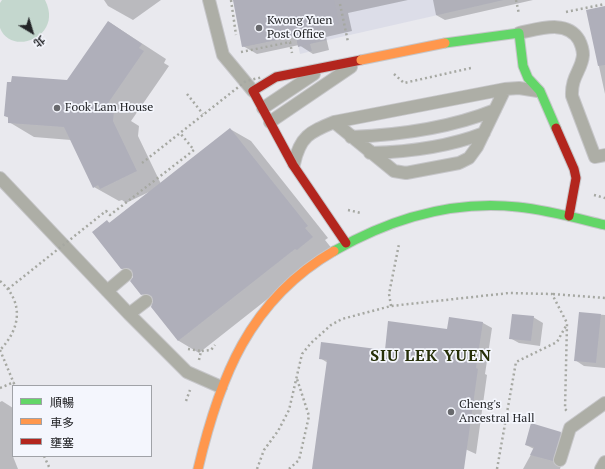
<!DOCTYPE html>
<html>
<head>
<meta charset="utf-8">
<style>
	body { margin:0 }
	#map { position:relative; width:605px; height:469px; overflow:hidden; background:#e9e9ee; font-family:"PT Serif","Noto Sans TC",serif }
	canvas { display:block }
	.legend { position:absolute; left:12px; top:385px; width:140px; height:72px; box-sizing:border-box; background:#f4f6fd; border:1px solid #a0a2a7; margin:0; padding:5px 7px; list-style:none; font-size:12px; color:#232427 }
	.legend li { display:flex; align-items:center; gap:8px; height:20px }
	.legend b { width:20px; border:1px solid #a0a2a7 }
	.north { position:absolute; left:12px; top:12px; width:40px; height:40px; -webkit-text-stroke:3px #f4f6fd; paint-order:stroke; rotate:142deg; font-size:11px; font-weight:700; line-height:16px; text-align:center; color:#232427 }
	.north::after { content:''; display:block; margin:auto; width:14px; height:18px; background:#232427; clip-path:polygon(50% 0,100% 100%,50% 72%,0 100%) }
</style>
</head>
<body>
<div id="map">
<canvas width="605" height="469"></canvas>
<ul class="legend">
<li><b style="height:5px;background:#63d668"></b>順暢</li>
<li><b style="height:5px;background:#ff974d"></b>車多</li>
<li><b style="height:5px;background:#b3261e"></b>壅塞</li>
</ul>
<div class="north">北</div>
</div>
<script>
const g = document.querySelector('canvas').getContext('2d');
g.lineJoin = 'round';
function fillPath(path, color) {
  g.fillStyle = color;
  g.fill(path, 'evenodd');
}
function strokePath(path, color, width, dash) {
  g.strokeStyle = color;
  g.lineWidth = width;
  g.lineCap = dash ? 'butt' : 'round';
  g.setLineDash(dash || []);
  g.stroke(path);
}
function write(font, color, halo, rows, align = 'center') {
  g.font = font + ' "PT Serif",serif';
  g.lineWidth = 3.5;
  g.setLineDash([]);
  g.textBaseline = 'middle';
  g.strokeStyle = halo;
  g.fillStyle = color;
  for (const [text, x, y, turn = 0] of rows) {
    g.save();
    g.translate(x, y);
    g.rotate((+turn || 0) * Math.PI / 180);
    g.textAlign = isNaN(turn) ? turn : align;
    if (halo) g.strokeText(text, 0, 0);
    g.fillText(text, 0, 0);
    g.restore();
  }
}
fillPath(new Path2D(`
	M233 0H504L310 44 312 51 300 54 296 36 242 47Z`), '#dcdde8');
fillPath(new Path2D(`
	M2 0H45C64 37 11 57 0 28 0 22 0 10 0 3Z`), '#c4d7ce');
fillPath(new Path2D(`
	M104 0H161L133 20 108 6Z
	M234 0H408L348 13 352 31 326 37 329 50 313 54 299 45 257 54 243 46Z
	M433 0H533L445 20 436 15Z
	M605 7V94L587 11Z
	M109 22 166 59 164 63 169 66 131 121 139 126 138 136 161 184 230 129 251 141 328 238 325 240 333 250 317 260 199 353 179 341 152 307 154 301 142 294 134 276 122 269 107 221 110 223 149 192 126 203 122 200 119 201 94 187 71 140 34 137 9 122V118L5 116 68 81Z
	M580 313 605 315V368L584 366 575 360Z
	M533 317 543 323 540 346 519 343 510 338Z
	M450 318 483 323 492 328 485 374 487 375 476 454 465 449 460 469H313L328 363 320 358 386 351 448 330Z
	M2 401 13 408 12 454 18 469H0V402Z
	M561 433 569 438 560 469H523L534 449 526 445Z`), '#0003');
fillPath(new Path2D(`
	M233 0H334L339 24 313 29 316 42 298 47 296 36 242 47Z
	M605 6V65L598 66 586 10Z
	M108 21 142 44 139 48 144 51 104 109 114 111 113 121 137 171 100 189 98 185 93 188 64 127 8 123V117L4 116 7 82H11L12 76 67 80Z
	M230 128 308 226 305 228 313 237 297 250 295 249 178 341 151 307 153 300 152 296 145 294 141 295 130 281 133 277 132 270 128 268 121 269 92 232 107 220 109 223Z
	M579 312 601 314 596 363 574 361Z
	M512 314 534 316 531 341 509 339Z
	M449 317 483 322 476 368 478 369 464 469H312L327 360 319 359 321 342 385 350 388 321 447 329Z
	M531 423 561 432 553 461 530 455 534 447 525 445Z`), '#afafba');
const lane = new Path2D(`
	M209 0 223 55 253 91
	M519 33C539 29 567 19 579 40 581 44 583 50 583 55 582 70 571 76 572 96L595 157 605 155
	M263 108 314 74
	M270 122 351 67
	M334 122 394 171 406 173 459 163 469 158 477 147 505 89
	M351 137C399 135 450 128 495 110
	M370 153C409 152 448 147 484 133
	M294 164C300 136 310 132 334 122L505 89 519 88 538 91
	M0 178 129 314 187 372 221 387
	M107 291 126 275
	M129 314 146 301
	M560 460 570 428 605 403
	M601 469 605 462`);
const fast = new Path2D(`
	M445 43 519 33 523 66 528 78 540 91 556 128
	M334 251C390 219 453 200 518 207 548 210 576 218 605 225`);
const slow = new Path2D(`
	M198 469C219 379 249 300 334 251`);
const jam = new Path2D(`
	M556 128 574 169 576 178 569 216
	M346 243 293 165 253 91 276 77 361 60`);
strokePath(lane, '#c6c6c9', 14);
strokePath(fast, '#c6c6c9', 11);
strokePath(slow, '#c6c6c9', 11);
strokePath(jam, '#c6c6c9', 11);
strokePath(new Path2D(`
	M231 0 236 35
	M516 0 519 14
	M340 4 348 42
	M566 12 605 4
	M241 52 290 42 292 53
	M394 74 404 83 471 68
	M187 94 203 114
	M594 195 605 198
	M348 210 361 213
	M0 281C24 302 21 328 0 350
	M553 294 605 298
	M391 306 389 294 399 244
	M188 349 201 351
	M0 350 15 386
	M199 360 201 351 211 350 215 345
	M0 388 14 382
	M186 401 190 390
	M44 456 50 469
	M257 469 264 450 278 431 289 410 302 354 311 343 331 325 342 319 391 306 509 293 552 294 567 323 565 409 567 411
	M289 469 299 460 309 416 297 379
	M497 469 516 362 557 342 567 324`), '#a6a8a2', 2.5, [2, 3]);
strokePath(lane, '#adaea6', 12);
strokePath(fast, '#63d668', 9);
strokePath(slow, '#ff974d', 9);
strokePath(jam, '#b3261e', 9);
const slowBridge = new Path2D(`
	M361 60 445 43`);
strokePath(slowBridge, '#c6c6c9', 11, []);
strokePath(new Path2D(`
	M142 163 246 81 263 77
	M8 289 106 211 110 215 194 150 180 133`), '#a6a8a2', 2.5, [2, 3]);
strokePath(slowBridge, '#ff974d', 9);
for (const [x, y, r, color] of [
	[259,28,4,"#68696d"],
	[57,108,4,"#68696d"],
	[451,412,4,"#68696d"]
]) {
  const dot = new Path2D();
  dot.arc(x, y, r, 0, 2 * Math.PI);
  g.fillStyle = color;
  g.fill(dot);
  strokePath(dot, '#f4f6fd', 1.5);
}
write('12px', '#232427', '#f4f6fd', [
	["Kwong Yuen",267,21],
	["Post Office",267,35],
	["Fook Lam House",65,108],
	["Cheng's",459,405],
	["Ancestral Hall",459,419]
], 'left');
g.letterSpacing = '1px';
write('bold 16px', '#262f08', '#f4f6fd', [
	["SIU LEK YUEN",431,356]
]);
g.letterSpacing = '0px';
</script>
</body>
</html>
